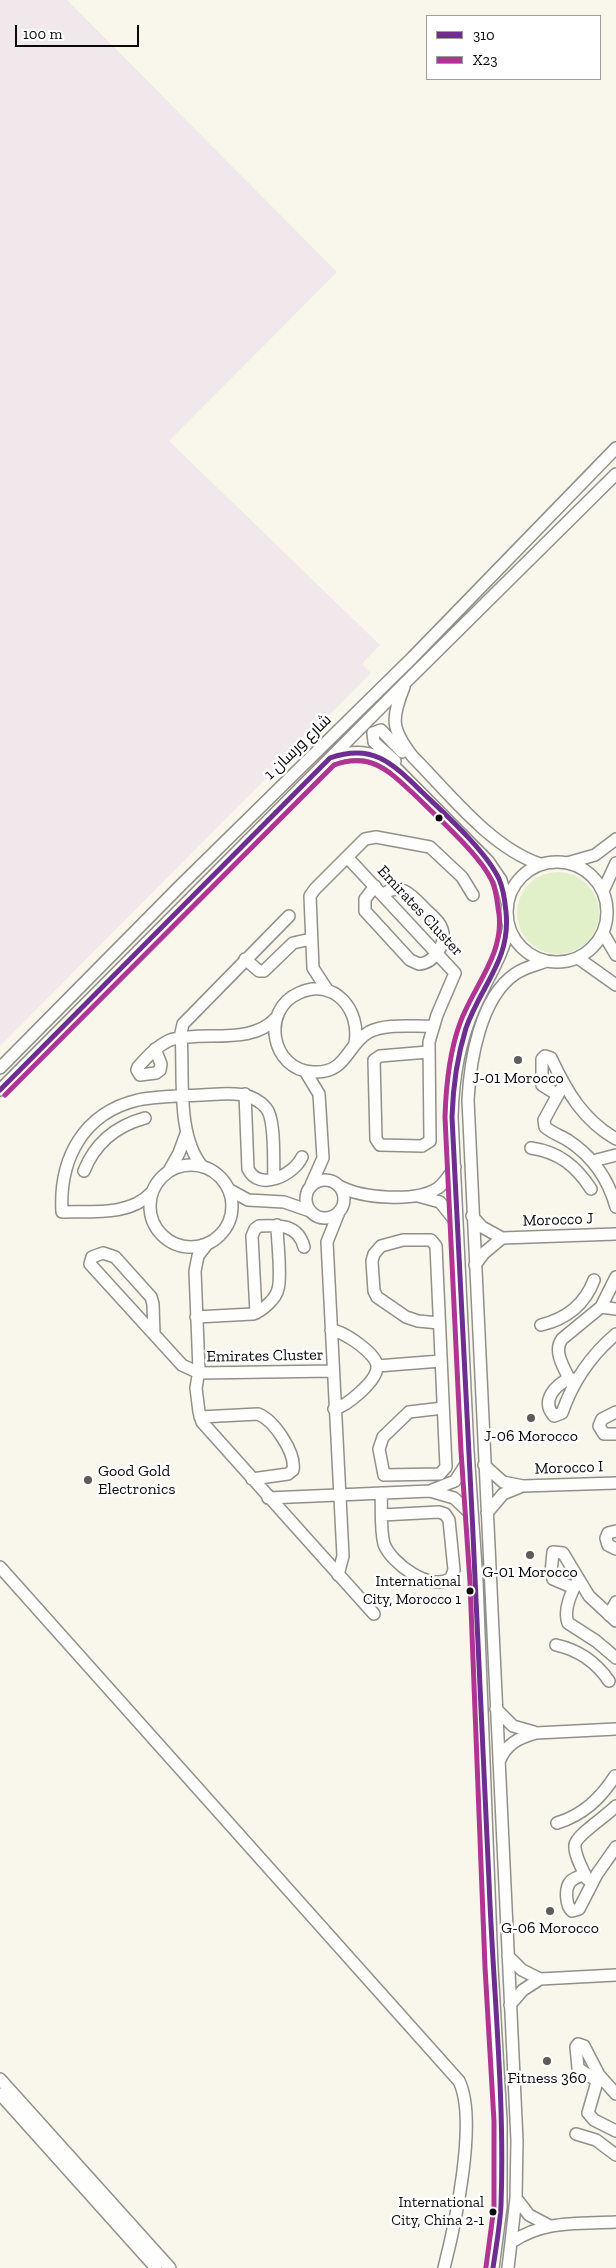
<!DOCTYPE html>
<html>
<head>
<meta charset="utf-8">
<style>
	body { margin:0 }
	#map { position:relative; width:616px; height:2268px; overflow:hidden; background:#f9f6ec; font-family:"Zilla Slab",serif }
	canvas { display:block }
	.legend { position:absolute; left:426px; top:15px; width:175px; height:65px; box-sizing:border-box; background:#fff; border:1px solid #9d9d9d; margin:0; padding:6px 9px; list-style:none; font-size:15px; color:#090909 }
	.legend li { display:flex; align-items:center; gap:10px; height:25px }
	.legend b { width:25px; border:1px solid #9d9d9d }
	.scale { position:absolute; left:15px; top:25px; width:124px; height:22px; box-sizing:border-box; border:2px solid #090909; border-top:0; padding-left:6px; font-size:15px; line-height:18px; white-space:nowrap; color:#090909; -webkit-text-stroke:4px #fff; paint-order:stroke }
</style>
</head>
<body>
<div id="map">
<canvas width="616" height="2268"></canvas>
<ul class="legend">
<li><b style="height:6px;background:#6e2e90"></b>310</li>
<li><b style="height:6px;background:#b03593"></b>X23</li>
</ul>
<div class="scale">100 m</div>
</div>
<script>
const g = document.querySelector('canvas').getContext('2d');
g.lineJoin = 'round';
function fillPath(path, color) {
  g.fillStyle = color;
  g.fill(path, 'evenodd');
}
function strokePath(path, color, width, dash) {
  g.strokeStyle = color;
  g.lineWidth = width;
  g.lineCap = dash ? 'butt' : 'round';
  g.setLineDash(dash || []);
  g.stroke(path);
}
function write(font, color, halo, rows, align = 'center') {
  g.font = font + ' "Zilla Slab",Cairo,serif';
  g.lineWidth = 5;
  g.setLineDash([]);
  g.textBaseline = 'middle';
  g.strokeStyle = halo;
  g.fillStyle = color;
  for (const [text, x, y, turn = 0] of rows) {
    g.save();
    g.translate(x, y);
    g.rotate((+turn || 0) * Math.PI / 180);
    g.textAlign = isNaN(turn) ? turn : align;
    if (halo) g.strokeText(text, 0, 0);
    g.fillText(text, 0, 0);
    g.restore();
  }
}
fillPath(new Path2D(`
	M0 0H67L337 272 169 441 380 645 362 664 371 673 0 1046Z`), '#f0e8eb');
fillPath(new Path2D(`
	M517 913a41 41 0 1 1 82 0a41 41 0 1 1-82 0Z`), '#e1f0c9');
const minor = new Path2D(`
	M404 687C391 719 391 729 413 757 449 793 491 848 540 864
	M333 757C356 749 374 751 394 766L488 861 501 880 507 902
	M395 761 374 742 373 733 381 730 402 752
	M347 857 455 973 437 1015 429 1042 430 1141 422 1146 380 1145 376 1139 374 1060 380 1056 428 1052
	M507 912a50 50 0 1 1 100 0a50 50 0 1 1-100 0Z
	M567 863 595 855 616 839
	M375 886 365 899V911L410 960 419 964C434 963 447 944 442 929 440 922 433 916 427 911 415 899 401 879 383 895
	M603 891 616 863
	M603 933 616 955
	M578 958 616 985
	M245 959 259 971H264L293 943 311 939
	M328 991 313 968 310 896 315 889 365 839 376 837 430 847 462 877 473 895
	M355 1043C361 1010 334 977 299 993 260 1010 271 1070 313 1072 347 1074 346 1045 369 1032 386 1023 414 1027 433 1026
	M155 1049 161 1064 160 1070 156 1073 140 1075 137 1070 138 1067C148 1056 157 1046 170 1040 203 1030 251 1046 276 1018
	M0 1068 181 885 412 658 616 448
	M305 1071 319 1094 323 1158 311 1185
	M561 1089 544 1120 545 1127C552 1133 561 1136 569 1141 593 1157 608 1178 616 1207
	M0 1090 407 681 616 474
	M245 1094 248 1169C259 1192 294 1175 302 1157
	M558 1095 542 1085V1059L545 1056 551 1058C567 1092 583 1120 616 1139
	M531 1148C559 1152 576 1166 591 1189
	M593 1161 616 1155
	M150 1206a41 41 0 1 1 82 0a41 41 0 1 1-82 0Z
	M202 1166C176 1135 184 1073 181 1033L183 1024 289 916
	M84 1171C95 1143 116 1126 145 1118
	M169 1171 179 1153 186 1134
	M306 1199a19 19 0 1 1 38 0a19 19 0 1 1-38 0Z
	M339 1186C361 1198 415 1203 438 1188 445 1183 450 1174 455 1167
	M228 1189 248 1200 284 1202 310 1211
	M151 1193C130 1216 91 1211 62 1212 59 1159 83 1113 138 1100 158 1096 181 1096 202 1095 223 1094 250 1089 266 1108 276 1119 273 1163 274 1178
	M418 1196 440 1202 456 1222
	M472 1216 482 1227 502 1238 616 1234
	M208 1243 198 1256 195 1271 199 1370 196 1388 199 1412 202 1422 374 1614
	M475 1265 484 1253 502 1238
	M601 1307 616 1309
	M256 1313 252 1236 255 1229 259 1226C279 1225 298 1224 304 1247
	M196 1317 253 1314C262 1311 276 1299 278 1289 282 1276 277 1241 277 1225
	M439 1323 418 1321 406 1317 377 1297 374 1291 372 1261 374 1254 381 1246 403 1240H431L436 1246 446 1467 440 1474 384 1475 379 1449 383 1437 409 1412 443 1408
	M541 1325C566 1319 585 1304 594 1280
	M331 1330C343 1331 378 1354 377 1367 377 1381 347 1406 334 1409
	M154 1334 153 1304 151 1297 115 1257 103 1253 92 1257 90 1264 182 1365 199 1373 333 1371
	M377 1366 441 1361
	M570 1378C556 1385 540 1400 554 1416L562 1413C573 1381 590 1356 616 1334
	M572 1384C566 1371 552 1352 562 1339L601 1307 616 1277
	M616 1412 602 1419 599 1426 604 1434H616
	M200 1417 258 1414C274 1420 296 1453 293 1470L288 1474 252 1479
	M484 1465 503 1482 523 1486 616 1483
	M432 1490 455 1481 468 1461
	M381 1493C382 1509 380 1529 384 1544 391 1563 431 1593 451 1578L454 1570 449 1520 445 1514 439 1512 382 1515
	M268 1498 430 1491 454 1498 472 1515
	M487 1513 503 1494 520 1487
	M616 1531 608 1533 606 1538 608 1545 616 1549
	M0 1567 459 2081C478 2120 455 2225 444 2268
	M338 1575 343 1556 327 1242 339 1212
	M577 1582C571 1593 563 1610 568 1623L596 1641 616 1658
	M574 1588 553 1579 551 1573 553 1552 563 1553 589 1596 616 1621
	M609 1615 616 1602
	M556 1645C579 1650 596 1662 609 1681
	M496 1709 513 1726 534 1732
	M499 1762C506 1744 518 1738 536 1733L616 1729
	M557 1823C583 1815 600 1799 615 1776
	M585 1874C580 1876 574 1878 571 1881 564 1888 566 1906 572 1911L579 1909 597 1874 616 1847
	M587 1879C583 1870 574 1855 575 1845 576 1835 608 1815 616 1806
	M508 1956 522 1970 540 1979 616 1975
	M510 2005 523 1990 540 1979
	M599 2075 588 2113 594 2120 616 2131
	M0 2079 170 2268
	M597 2081 578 2068 576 2047 578 2044 584 2046 599 2075 616 2094
	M0 2094 156 2268
	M576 2134 596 2140 616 2155
	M516 2198 529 2215 548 2225
	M512 2242C544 2220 578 2224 616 2222
	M493 2268 501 2207V2121L492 1967 477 1582 468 1451 452 1117C453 1079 459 1042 474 1008 486 980 503 957 509 926
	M508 2268 516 2198 517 2140 468 1100C470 1061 480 998 515 974 525 967 536 965 547 961`);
strokePath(minor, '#91908b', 14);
strokePath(minor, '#fefefc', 11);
strokePath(new Path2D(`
	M0 1090 330 758C373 743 392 763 422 792 445 814 486 851 499 879 504 890 505 901 506 912 511 960 481 985 466 1028 457 1057 453 1087 452 1117 464 1372 479 1626 489 1881 493 1988 505 2097 501 2205 500 2226 496 2247 493 2268`), '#6e2e90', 5);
strokePath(new Path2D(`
	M5 1095 334 765C373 751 392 774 419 799 440 820 480 855 492 881 497 892 497 903 499 914 504 955 473 987 460 1023 449 1053 446 1085 445 1117L461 1451 470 1582 485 1967 494 2121V2207L486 2267`), '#b03593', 5);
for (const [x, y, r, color] of [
	[439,818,4.5,"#090909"],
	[518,1060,5,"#5d5c58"],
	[531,1418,5,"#5d5c58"],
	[88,1480,5,"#5d5c58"],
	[530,1555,5,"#5d5c58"],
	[470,1591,4.5,"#090909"],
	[550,1911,5,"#5d5c58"],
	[547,2061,5,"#5d5c58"],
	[493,2212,4.5,"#090909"]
]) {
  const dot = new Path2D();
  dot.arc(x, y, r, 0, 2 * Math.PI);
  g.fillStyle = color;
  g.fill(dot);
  strokePath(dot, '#fff', 2);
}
write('15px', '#090909', '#fff', [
	["International",461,1582],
	["City, Morocco 1",461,1600],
	["International",484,2203],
	["City, China 2-1",484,2221]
], 'right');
write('16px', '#090909', '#fff', [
	["شارع ورسان 1",298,747,-44],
	["Emirates Cluster",420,911,47],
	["Morocco J",558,1220,-2],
	["Emirates Cluster",265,1356,-1],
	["Morocco I",569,1468,-2]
]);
write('16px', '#090909', '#fff', [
	["J-01 Morocco",518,1078],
	["J-06 Morocco",531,1436],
	["Good Gold",98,1471,"left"],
	["Electronics",98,1489,"left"],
	["G-01 Morocco",530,1572],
	["G-06 Morocco",550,1928],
	["Fitness 360",547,2078]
]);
</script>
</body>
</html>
